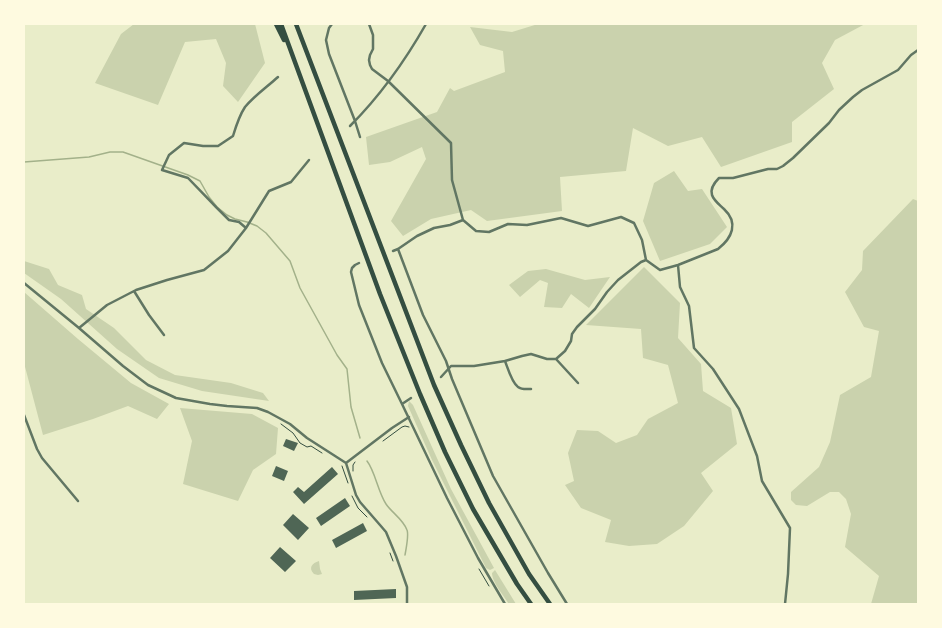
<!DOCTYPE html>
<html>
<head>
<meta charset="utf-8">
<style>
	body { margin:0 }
	#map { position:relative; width:942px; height:628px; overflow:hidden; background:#e9edc9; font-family:"Titillium Web",sans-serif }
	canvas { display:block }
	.frame { position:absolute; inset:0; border:25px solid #fefae0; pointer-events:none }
</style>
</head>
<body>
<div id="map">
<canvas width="942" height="628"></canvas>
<div class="frame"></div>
</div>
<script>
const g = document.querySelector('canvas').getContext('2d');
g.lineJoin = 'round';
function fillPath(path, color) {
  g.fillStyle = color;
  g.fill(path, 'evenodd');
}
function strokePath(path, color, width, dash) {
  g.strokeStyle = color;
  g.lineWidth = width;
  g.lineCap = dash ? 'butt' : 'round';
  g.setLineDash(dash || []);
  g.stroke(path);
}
fillPath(new Path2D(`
	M134 24H255L265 63 238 102 223 86 226 63 216 39 185 42 158 105 95 83 121 34Z
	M538 24H865L835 40 822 63 834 89 792 122V142L721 167 702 137 668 146 633 128 626 171 560 177 562 211 487 221 471 210 431 219 403 236 391 221 426 159 422 147 390 162 369 165 366 137 437 112 450 88 454 91 505 72 503 51 480 45 470 27 512 32Z
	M674 171 688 191 702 189 727 227 710 244 660 261 643 221 654 183Z
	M913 199 918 201V604H871L879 576 845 547 851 514 846 499 839 492H830L807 506 796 505 791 500V492L819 467 830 442 840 395 871 377 879 331 864 327 845 292 862 270 863 251Z
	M24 261 49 269 58 285 82 295 86 309 114 328 146 360 175 375 231 383 263 393 269 401 202 391 159 378 117 349 61 299 24 273Z
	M644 267 680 303 678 338 701 364 703 391 731 408 737 444 701 473 713 491 684 526 657 544 629 546 605 542 611 520 581 508 565 485 574 481 568 453 577 430 598 431 616 443 637 435 648 419 678 403 668 365 643 358 641 329 586 325Z
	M546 269 585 280 610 277 589 308 571 294 562 308 544 307 548 283 540 280 520 297 509 285 528 271Z
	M24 292 78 339 131 383 169 404 157 419 128 406 93 419 43 435 24 363Z
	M409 401 413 405 451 489 494 568 490 570 486 568 432 460 408 406Z
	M180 408 252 414 278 428 276 454 253 470 238 501 183 484 192 441Z
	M319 561 320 569 322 574 318 575 314 574C308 568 312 563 319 561Z
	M495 570 516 604H509C504 596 492 582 492 573Z`), '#cad2ad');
strokePath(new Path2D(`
	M24 162 89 157 110 152H123L188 175 200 181 209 197 217 207 227 215 235 219 247 222 257 226 266 233 290 261 300 288 337 355 347 369 351 407 360 438
	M367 461C375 471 378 492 386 504 392 513 403 519 407 530 409 535 406 549 405 555`), '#a3b18a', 1.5);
fillPath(new Path2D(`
	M286 439 298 443 294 451 283 446Z
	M276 466 288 471 284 481 272 476Z
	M332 467 338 474 304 504 293 492 298 487 304 492Z
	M345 498 350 506 321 526 316 518Z
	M293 514 309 528 298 540 283 525Z
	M363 523 367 531 336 548 332 540Z
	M280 547 296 561 285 572 270 558Z
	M396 589V598L354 600V591Z`), '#4f6655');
strokePath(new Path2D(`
	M281 424 293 433 300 443 307 447 311 446 322 453
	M383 441 402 427 405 426 409 427
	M342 466 348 483
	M353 471V465L355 462
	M352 496 358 508 367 517
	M390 553 393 561
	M479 569 489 586`), '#344e41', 1);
strokePath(new Path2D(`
	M332 24 329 28 326 40 329 54 355 121 360 137
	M369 24 373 35V49L370 55 369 60 370 65 372 69 388 81 451 143 452 180 463 220 476 231 489 232 508 224 527 225 561 218 588 226 621 217 634 223 642 240 646 260
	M350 126C380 96 405 61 426 24
	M246 228 239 222 229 220 216 207 188 178 162 170 169 155 184 143 203 146H218L233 136C236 126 239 116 245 107 254 96 267 87 278 77
	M398 249 423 315 446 361 452 379 493 476 548 573 567 604
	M393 251 398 249 417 236 434 228 450 225 463 220
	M359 263 355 265 352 268 351 272 359 305 382 363 402 404 447 498 478 558 505 604
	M678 265 680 287 689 306 694 348 713 369 739 409 757 456 762 481 790 528 788 574 785 604
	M24 283 79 328 123 366 148 385 176 398 210 404 227 406 257 408 268 412 290 424 307 438 346 463 356 495 360 502 380 525 386 532 396 556 407 587V604
	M134 291 149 315 164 335
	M79 328 107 305 136 290 167 280 204 270 228 251 246 228 269 191 291 182 309 160
	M556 359 578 383
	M505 361C508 369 512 383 518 387 522 390 527 389 531 389
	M441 377 451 366H474L505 361 522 356 531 354 547 359H556L565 351 571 341 572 334 577 327 595 309 607 292 618 280 641 262 646 260 660 270 678 265 718 249C732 238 739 223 724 209 720 205 714 201 712 195 710 189 715 182 719 178H733L768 169H777L783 166 793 158 829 123 839 110 853 97 862 90 898 70 911 55 918 50
	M402 404 411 398
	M24 415 37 449 42 458 78 501
	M346 463 392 428 409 417`), '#617663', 2.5);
strokePath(new Path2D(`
	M276 24 284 40
	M281 24 380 294 420 394 445 452 473 509 517 584 531 604
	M296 24 434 385 461 445 489 503 529 574 550 604`), '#344e41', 4.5);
</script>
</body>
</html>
